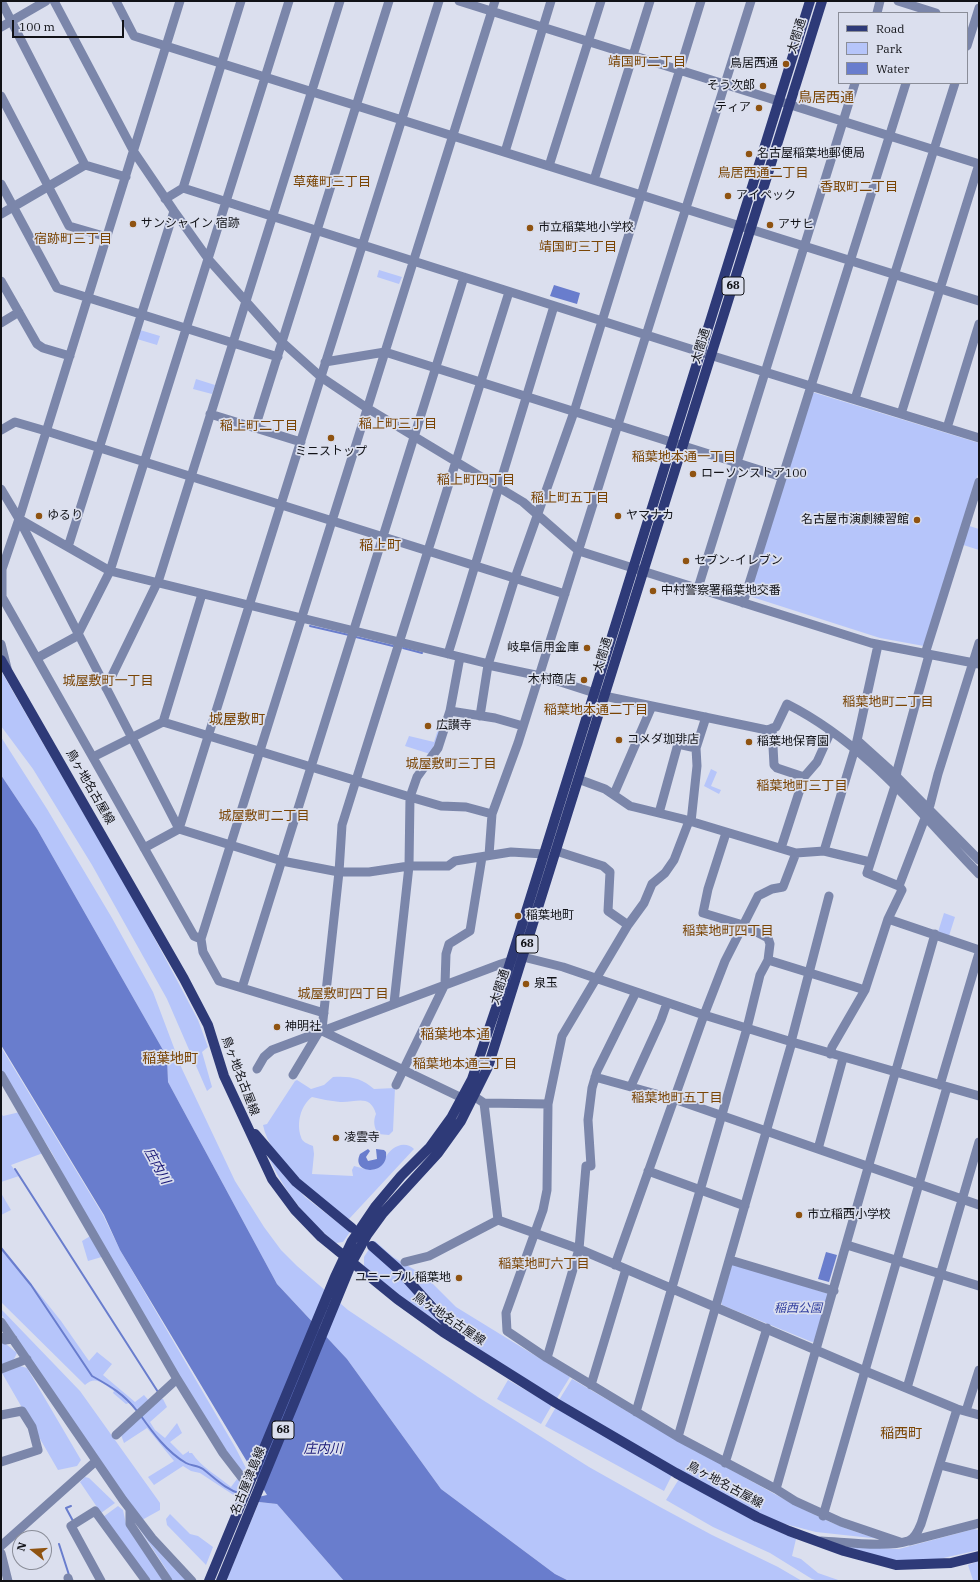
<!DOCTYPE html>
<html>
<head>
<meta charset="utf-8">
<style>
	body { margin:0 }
	#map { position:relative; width:980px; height:1582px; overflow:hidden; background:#dbdfee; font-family:"IBM Plex Serif",serif }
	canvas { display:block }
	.frame { position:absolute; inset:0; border:2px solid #111217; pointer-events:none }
	.legend { position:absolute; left:838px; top:12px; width:130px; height:72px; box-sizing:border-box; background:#dbdfee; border:1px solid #8a8d98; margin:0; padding:5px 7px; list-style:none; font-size:12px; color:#111217 }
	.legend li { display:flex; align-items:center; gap:8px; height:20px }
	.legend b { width:20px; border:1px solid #8a8d98 }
	.north { position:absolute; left:12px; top:1530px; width:40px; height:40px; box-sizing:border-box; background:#dbdfee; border:1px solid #8a8d98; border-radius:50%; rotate:287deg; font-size:11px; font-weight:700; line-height:16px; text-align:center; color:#111217 }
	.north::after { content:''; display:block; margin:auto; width:14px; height:18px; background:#8f5311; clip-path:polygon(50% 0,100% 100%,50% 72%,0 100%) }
	.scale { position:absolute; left:12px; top:20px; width:112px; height:18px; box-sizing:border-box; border:2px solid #111217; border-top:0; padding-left:5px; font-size:12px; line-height:14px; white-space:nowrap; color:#111217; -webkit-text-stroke:3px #dbdfee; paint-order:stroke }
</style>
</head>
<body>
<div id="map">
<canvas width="980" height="1582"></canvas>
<div class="frame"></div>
<ul class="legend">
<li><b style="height:5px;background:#2e3a78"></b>Road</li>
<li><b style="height:11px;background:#b6c5fa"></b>Park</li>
<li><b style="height:11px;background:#697dcd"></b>Water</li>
</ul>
<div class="north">N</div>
<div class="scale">100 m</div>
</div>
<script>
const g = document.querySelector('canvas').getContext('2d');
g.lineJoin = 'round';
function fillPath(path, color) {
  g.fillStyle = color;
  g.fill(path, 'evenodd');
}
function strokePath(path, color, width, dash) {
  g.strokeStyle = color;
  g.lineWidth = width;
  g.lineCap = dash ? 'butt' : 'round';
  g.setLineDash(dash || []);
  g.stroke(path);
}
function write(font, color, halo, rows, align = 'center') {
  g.font = font + ' "IBM Plex Serif","Noto Sans JP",serif';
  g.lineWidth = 3.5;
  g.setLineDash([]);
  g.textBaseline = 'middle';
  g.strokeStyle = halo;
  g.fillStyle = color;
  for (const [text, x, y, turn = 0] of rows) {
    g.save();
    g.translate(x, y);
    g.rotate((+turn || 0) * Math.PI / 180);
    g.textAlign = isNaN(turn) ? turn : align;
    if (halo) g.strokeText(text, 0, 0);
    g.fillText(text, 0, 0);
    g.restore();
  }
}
fillPath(new Path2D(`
	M379 270 402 277 399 284 377 277Z
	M140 330 160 336 157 345 137 339Z
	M196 379 215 385 212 394 193 389Z
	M812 392 979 443V471L963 524 979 529V550L957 543 924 646 880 638 749 596Z
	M1 671 136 904 179 984 198 1020 208 1047 202 1052 212 1087 207 1091 167 999 92 865 33 769 1 726Z
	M440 723 444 724 430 754 405 746 409 736 434 742Z
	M1 737 47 809 112 918 153 992 182 1069 235 1181 264 1227 281 1250 297 1266 348 1310 478 1397 589 1467 660 1507 712 1535 778 1567 802 1581H569L555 1574 441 1489 347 1359 277 1284 168 1082 167 1057 37 829 1 775Z
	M711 769 717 772 711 786 721 790 719 794 704 786Z
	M944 913 955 917 949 936 938 932Z
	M1 1047 103 1215 120 1250 235 1447 247 1470 244 1477 209 1428 75 1197 52 1153 1 1073Z
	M333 1077C351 1076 361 1078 374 1089L395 1088 393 1131 389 1135 378 1134C374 1127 373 1121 376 1114 370 1093 355 1103 340 1102 330 1101 321 1099 312 1097 301 1105 296 1123 301 1137 302 1142 308 1144 313 1146L314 1154 312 1174 353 1176 352 1170 354 1166 365 1169 385 1159C389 1148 404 1139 414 1149L349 1219 342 1215C316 1192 270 1161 263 1125L267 1124 295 1081 297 1080 311 1089 324 1085Z
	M20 1112 43 1153 11 1165 19 1176 1 1182V1113L3 1116Z
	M269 1158 305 1197 350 1232 343 1242 336 1243C306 1219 285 1192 269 1158Z
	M1 1193 11 1210 1 1215Z
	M92 1235 105 1256 88 1261 82 1241Z
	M375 1241 393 1257 425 1276 456 1307 570 1377 557 1398 484 1354 468 1339V1331L446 1314 410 1275 374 1242Z
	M1 1246 61 1321 89 1361 97 1352 112 1364 103 1375 135 1402 144 1395 150 1402 137 1412 129 1403 126 1404 113 1393 114 1391C103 1384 96 1375 85 1385L1 1302Z
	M369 1249 396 1271 442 1325 400 1296 364 1266V1257Z
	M734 1264 829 1294 816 1341 812 1342 722 1305 721 1301 731 1266Z
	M1 1309 80 1391 160 1503V1510L142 1520 94 1454 1 1314Z
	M1 1340 17 1353 13 1361 1 1366Z
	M20 1366 27 1368 81 1460 77 1466 58 1470 2 1373Z
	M572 1379C631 1414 691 1448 751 1481 793 1504 834 1528 881 1539L816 1532 785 1524 761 1515 689 1476 559 1400Z
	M508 1380 552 1405 541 1424 497 1399Z
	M160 1399H163L167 1407 150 1422 155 1430 165 1438 177 1423 182 1433 170 1442 183 1455 189 1451V1453H192C201 1467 218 1476 231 1487L237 1479 241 1483 235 1496 200 1473 191 1471 183 1466 154 1485 148 1477 174 1461 147 1428 124 1443 121 1435Z
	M556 1407 672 1475 664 1491 545 1426Z
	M85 1477 89 1478 115 1503 101 1513 80 1482Z
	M679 1479 756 1522 796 1539 792 1556 801 1559 818 1573 841 1581H818L812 1579 770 1553 713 1527 666 1500Z
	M259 1502 277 1504 344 1581H229L227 1579Z
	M118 1506 123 1510 126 1524 164 1581H151L103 1517Z
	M170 1514 190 1534 198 1536 213 1547 206 1565 167 1525 166 1519Z
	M137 1525 187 1581H171L166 1569Z
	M974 1529 979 1530V1550L925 1562 893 1560 838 1546 899 1549Z
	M979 1561V1581H970L973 1580 968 1565Z`), '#b6c5fa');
fillPath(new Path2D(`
	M554 285 580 293 577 304 550 296Z
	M1 775 37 829 167 1057 168 1082 277 1284 347 1359 441 1489 555 1574 569 1581H344L277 1504 259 1502 258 1497 267 1495 120 1250 104 1215 1 1045Z
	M368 1149 370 1151 366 1157 368 1161 377 1159 376 1149 384 1150 386 1152C389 1176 350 1175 360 1154Z
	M826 1252 837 1255 829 1282 818 1279Z`), '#697dcd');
strokePath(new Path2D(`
	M310 626 349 635
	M356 637 393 646
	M403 648 422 653
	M15 1169 158 1392
	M1 1248 31 1285 92 1376C110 1386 124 1394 137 1411
	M141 1416C153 1433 167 1452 186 1463 191 1466 198 1465 203 1469 216 1479 225 1489 241 1494
	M71 1506 66 1508 73 1521
	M59 1544 69 1575`), '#697dcd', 2);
strokePath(new Path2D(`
	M1 1 85 165
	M54 1 134 152 174 211 209 260 282 342 321 377 367 408 523 502 579 551 871 643 979 664
	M116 1 134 36 979 301
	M459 1 979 164
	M898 1 936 13
	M877 13 880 1
	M1 27 46 1
	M967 46 979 8
	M1 96 69 226 107 237
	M505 152 551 1
	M549 166 601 1
	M594 180 650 1
	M1 184 57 288 278 357
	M183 188 700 352 979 438
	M165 199 183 188 241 1
	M1 214 85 165 126 177
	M1 281 37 344 43 348 70 356
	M1 323 19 312
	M325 362 385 352 782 477
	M855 399 955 83
	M210 414 301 442
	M901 414 979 164
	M255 428 389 1
	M947 428 979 324
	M1 430 15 422 46 431 565 594
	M1 489 19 519 179 829 439 1
	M19 519 110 571 485 663 488 665 545 677 604 696 767 730 776 727 787 704C866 744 919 812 979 874
	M68 547 174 211
	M2 569V597L194 936 201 939
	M1 572 19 519 180 1
	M698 588 855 83
	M743 603 906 83
	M78 634 110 571 289 1
	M1 644 7 668
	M448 654 554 306
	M925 654 979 482
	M37 658 79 635
	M106 688 159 579 340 1
	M450 711 495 718 523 726
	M480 716 488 665 515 578 574 412 701 1
	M163 722 202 594
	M772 728 774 765 777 768 804 777
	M857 740 888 768 979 860
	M696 748 706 717
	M93 757 163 722 410 797 441 806 466 807 492 814
	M578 779 605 789 630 806 683 819 796 853 824 851 870 862
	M614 794 652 706
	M659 813 678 744 696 748 697 766 691 822
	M689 821 674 860 665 873 652 884 644 903 628 925 562 1036 548 1104 547 1190 543 1210 506 1313 507 1331 547 1358 678 1437 776 1489 795 1501 841 1522 900 1542
	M726 833 708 889 703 913 743 925 768 938 770 944 768 960
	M144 848 179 829 282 861 339 872H369L409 866H448L455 861 511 852 544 854
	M781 848 804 777 817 762 831 731
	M556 851 603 866 610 872 608 911 628 925
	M824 851 856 745 878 645
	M489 855 492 814 518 743 751 1
	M899 886 867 873 895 786 897 771 929 655
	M888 919 979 950
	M242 988 464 277
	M394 1003 409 866 410 797 417 777 438 748 450 711 460 657
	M324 1013 219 981 203 952 201 939 495 1
	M322 1029 339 872 342 825 509 292
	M791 1042 829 896
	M830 1054 832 1047 865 990 888 919 902 890 899 886 930 805 938 774 979 643
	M257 1069 264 1057 272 1050 501 964 523 957 563 967 704 1015 792 1042 979 1096
	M1 1075 177 1379 223 1453 243 1479
	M293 1075 320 1030 462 1098
	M595 1077 674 1099 979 1205
	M396 1085 445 984 446 954 449 944 470 931 482 857
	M940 1085 979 953
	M631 1086 661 1020 667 1003
	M475 1097 484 1103 548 1104
	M484 1103 498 1220
	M818 1149 843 1058
	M591 1166 588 1120 592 1088 597 1071 636 992
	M648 1171 745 1206
	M847 1245 979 1286
	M730 1260 834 1291
	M405 1262 429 1256 498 1220 579 1249 865 1371 957 1409 979 1415
	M615 1265 704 1015 725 961 758 896 772 889 783 887 796 853
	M1 1322 123 1500 152 1538 192 1581
	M1 1337 5 1340 13 1339
	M547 1358 579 1249 586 1166
	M1 1369 27 1359
	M591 1385 626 1269
	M907 1388 979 1142
	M966 1411 979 1370
	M636 1412 747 1028 760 975 768 960 865 990
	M1 1415 22 1411 32 1427 38 1450 1 1462
	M116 1435 177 1379
	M678 1437 792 1042
	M725 1463 767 1328
	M940 1465 979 1475
	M776 1489 935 934
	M130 1509V1524L168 1581
	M823 1516 947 1087
	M821 1541C844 1542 888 1548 908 1541 915 1539 919 1529 921 1524L957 1409
	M910 1541 979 1523
	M1 1546 96 1461
	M1 1553 8 1581
	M68 1578 69 1581
	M101 1581 71 1526 95 1511 146 1581`), '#7b86aa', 9);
strokePath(new Path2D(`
	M1 660 184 979 208 1025 224 1076 272 1179 295 1210 321 1237 397 1299 443 1332 556 1403 676 1473 757 1517 789 1531 844 1551 896 1565 951 1563 979 1556
	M255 1134 296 1182 352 1228
	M372 1246 398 1269 460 1338
	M209 1581 335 1277 352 1241 375 1207 401 1176 430 1147 451 1118 472 1079 496 1008 810 1
	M221 1581 352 1262 367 1235 383 1213 438 1153 461 1121 488 1067 822 1`), '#2e3a78', 10);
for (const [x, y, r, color] of [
	[786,64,4,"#8f5311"],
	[763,86,4,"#8f5311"],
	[759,108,4,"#8f5311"],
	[749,154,4,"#8f5311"],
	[728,196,4,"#8f5311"],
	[133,224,4,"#8f5311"],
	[770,225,4,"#8f5311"],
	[530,228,4,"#8f5311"],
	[331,438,4,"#8f5311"],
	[693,474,4,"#8f5311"],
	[39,516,4,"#8f5311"],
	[618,516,4,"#8f5311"],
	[917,520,4,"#8f5311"],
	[686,561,4,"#8f5311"],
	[653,591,4,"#8f5311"],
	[587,648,4,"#8f5311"],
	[584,680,4,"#8f5311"],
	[428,726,4,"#8f5311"],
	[619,740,4,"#8f5311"],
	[749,742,4,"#8f5311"],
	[518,916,4,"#8f5311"],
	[526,984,4,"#8f5311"],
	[277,1027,4,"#8f5311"],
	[336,1138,4,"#8f5311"],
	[799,1215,4,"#8f5311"],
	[459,1278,4,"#8f5311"]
]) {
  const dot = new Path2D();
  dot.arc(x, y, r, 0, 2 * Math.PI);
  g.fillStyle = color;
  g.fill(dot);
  strokePath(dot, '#dbdfee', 1.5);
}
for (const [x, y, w] of [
	[733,286,22],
	[527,944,22],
	[283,1430,22]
]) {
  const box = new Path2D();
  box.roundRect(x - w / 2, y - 9, w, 18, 3);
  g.fillStyle = '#dbdfee';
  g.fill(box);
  strokePath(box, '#111217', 1);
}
write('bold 11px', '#111217', null, [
	["68",733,286],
	["68",527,944],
	["68",283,1430]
]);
write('12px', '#111217', '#dbdfee', [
	["太閤通",797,36,-73],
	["太閤通",701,346,-73],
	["太閤通",603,655,-73],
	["鳥ヶ地名古屋線",90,787,60],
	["太閤通",500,987,-72],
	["鳥ヶ地名古屋線",240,1076,69],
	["鳥ヶ地名古屋線",449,1319,34],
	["名古屋津島線",248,1481,-68],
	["鳥ヶ地名古屋線",725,1485,28]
]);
write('12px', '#111217', '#dbdfee', [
	["鳥居西通",778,64,"right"],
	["そう次郎",755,86,"right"],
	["ティア",751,108,"right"],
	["名古屋稲葉地郵便局",757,154],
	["アイペック",736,196],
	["サンシャイン 宿跡",141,224],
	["アサヒ",778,225],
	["市立稲葉地小学校",538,228],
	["ミニストップ",331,452,"center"],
	["ローソンストア100",701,474],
	["ゆるり",47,516],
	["ヤマナカ",626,516],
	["名古屋市演劇練習館",909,520,"right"],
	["セブン-イレブン",694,561],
	["中村警察署稲葉地交番",661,591],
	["岐阜信用金庫",579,648,"right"],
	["木村商店",576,680,"right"],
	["広讃寺",436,726],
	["コメダ珈琲店",627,740],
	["稲葉地保育園",757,742],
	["稲葉地町",526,916],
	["泉玉",534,984],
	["神明社",285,1027],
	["凌雲寺",344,1138],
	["市立稲西小学校",807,1215],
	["ユニーブル稲葉地",451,1278,"right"]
], 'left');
write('italic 12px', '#3340a0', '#dbdfee', [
	["稲西公園",798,1309]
]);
write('13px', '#7a4505', '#dbdfee', [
	["靖国町二丁目",647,62],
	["鳥居西通二丁目",763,173],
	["草薙町三丁目",332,182],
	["香取町二丁目",859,187],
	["宿跡町三丁目",73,239],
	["靖国町三丁目",578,247],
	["稲上町三丁目",398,424],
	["稲上町二丁目",259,426],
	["稲葉地本通一丁目",684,457],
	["稲上町四丁目",476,480],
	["稲上町五丁目",570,498],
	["城屋敷町一丁目",108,681],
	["稲葉地町二丁目",888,702],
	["稲葉地本通二丁目",596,710],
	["城屋敷町三丁目",451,764],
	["稲葉地町三丁目",802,786],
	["城屋敷町二丁目",264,816],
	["稲葉地町四丁目",728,931],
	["城屋敷町四丁目",343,994],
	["稲葉地本通三丁目",465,1064],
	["稲葉地町五丁目",677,1098],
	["稲葉地町六丁目",544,1264]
]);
write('italic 13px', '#181776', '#dbdfee', [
	["庄内川",157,1166,61],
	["庄内川",323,1449]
]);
write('14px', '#7a4505', '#dbdfee', [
	["鳥居西通",826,98],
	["稲上町",380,546],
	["城屋敷町",237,720],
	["稲葉地本通",455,1035],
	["稲葉地町",170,1059],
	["稲西町",901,1434]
]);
</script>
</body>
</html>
